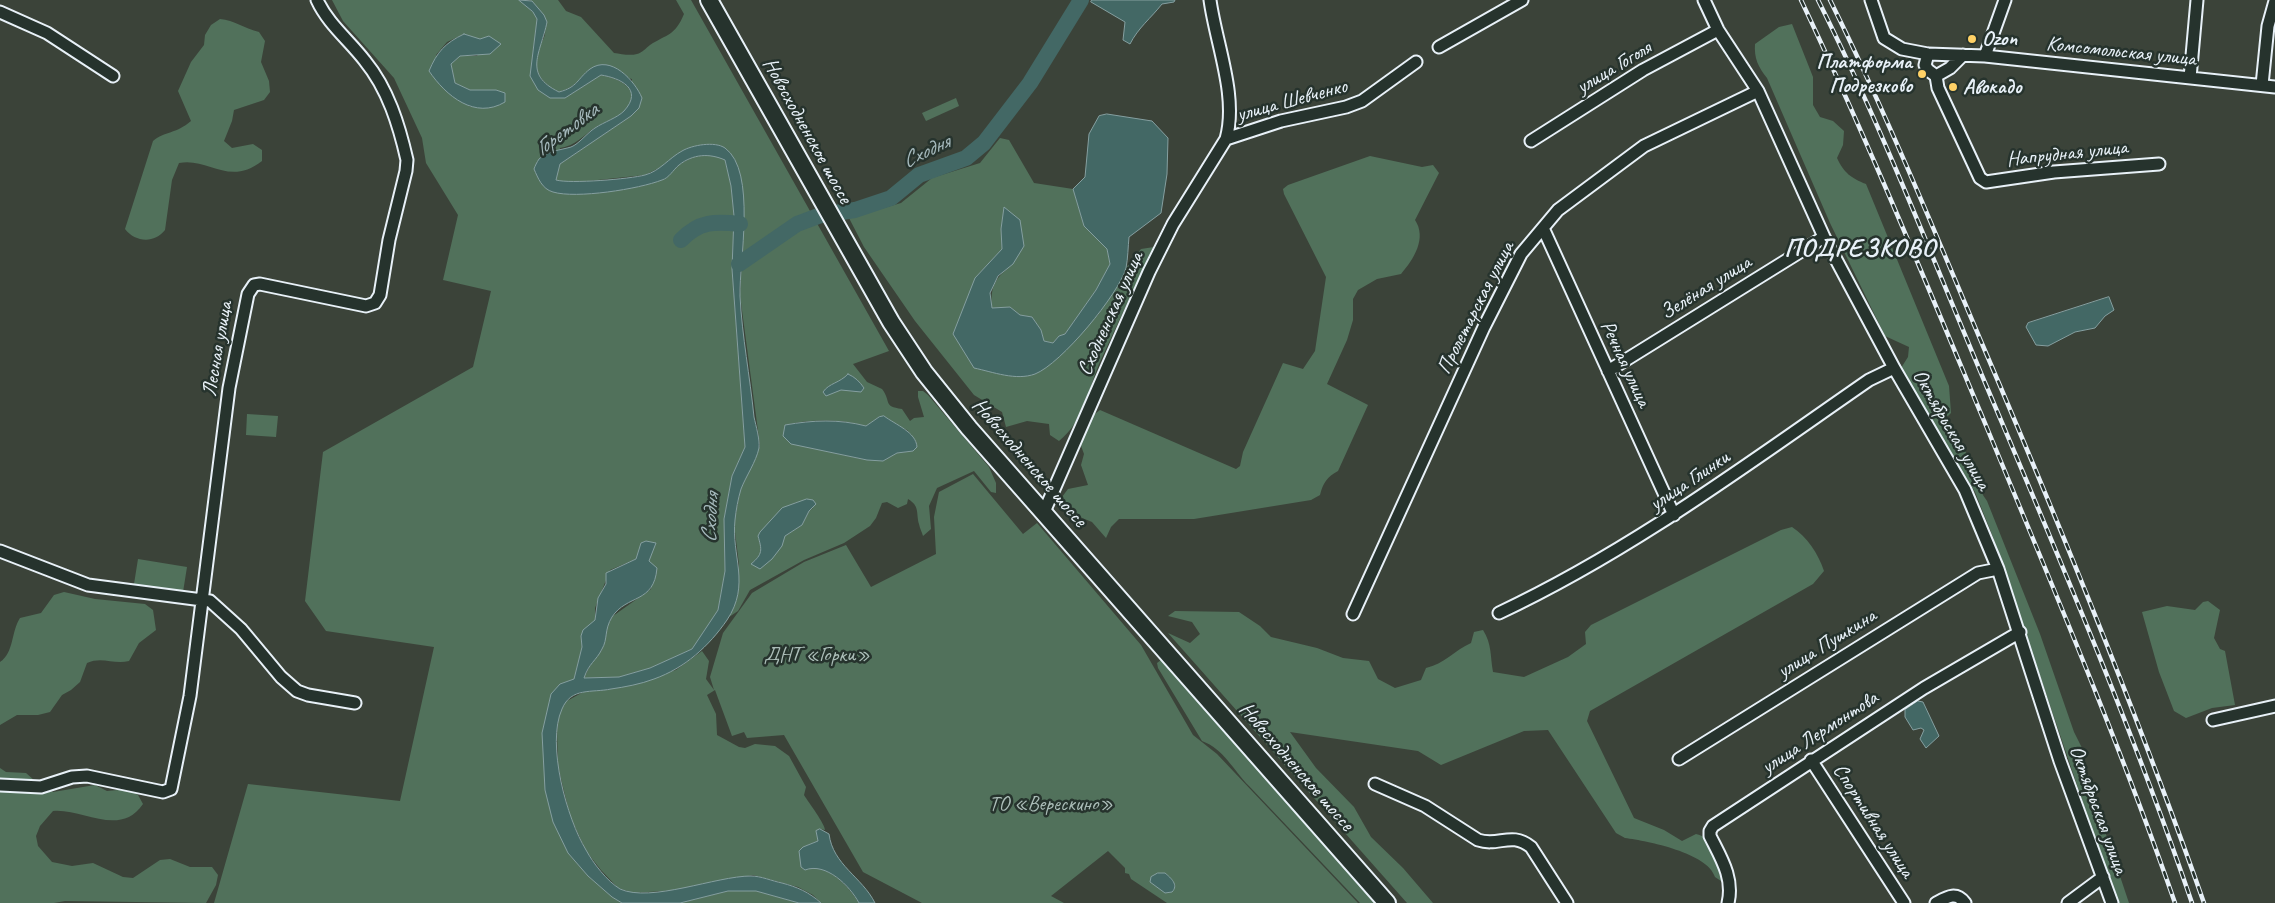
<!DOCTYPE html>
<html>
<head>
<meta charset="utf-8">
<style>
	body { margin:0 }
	canvas { display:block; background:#3b4339 }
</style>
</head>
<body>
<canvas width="2275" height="903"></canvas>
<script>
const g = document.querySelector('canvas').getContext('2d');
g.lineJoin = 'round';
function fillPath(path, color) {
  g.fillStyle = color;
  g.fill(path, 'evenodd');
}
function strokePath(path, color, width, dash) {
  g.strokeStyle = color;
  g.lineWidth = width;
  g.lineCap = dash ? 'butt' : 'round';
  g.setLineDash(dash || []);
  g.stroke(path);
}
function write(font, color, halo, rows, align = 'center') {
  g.font = font + ' Caveat,sans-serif';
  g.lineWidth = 5;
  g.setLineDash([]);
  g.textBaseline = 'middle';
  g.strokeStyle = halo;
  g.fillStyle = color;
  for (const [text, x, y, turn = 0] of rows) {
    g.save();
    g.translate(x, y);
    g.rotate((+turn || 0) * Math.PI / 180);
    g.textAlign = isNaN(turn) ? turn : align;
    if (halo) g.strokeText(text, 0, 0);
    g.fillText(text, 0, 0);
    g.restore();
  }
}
fillPath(new Path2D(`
	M332 0H519L534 12 537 19 530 76 565 98 601 75C619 78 646 91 624 112 616 118 605 122 596 127 583 135 576 146 560 148L552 192 592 193 642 186 665 179 680 164 693 157 712 154 725 160 731 186 734 216 732 269 745 447 732 476 724 519 725 571 718 610 692 649 650 668 619 677 584 678 594 658 602 650 605 629 613 616 651 589 652 566 649 561 651 552 640 548 636 559 610 570 595 608V620L581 636 582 647 574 679 561 684 542 733 568 853 588 876 612 897 622 903H214L248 784 400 801 434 647 326 631 305 601 323 452 473 367 491 291 443 280 458 215 426 163 422 138 394 78 343 21ZM464 34 480 40 489 36 477 56H460L451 64 455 83 470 90H496L470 107 436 55 447 42Z
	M530 0H558L566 11 581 17 614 53C621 54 630 56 637 54 642 53 646 48 650 45 667 34 675 36 684 14L676 0H691L889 351 853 364 867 382 882 389C892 402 882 406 902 409L910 421 914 418 924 417 918 397V391H923L928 395 989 467 996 483V493L991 492 974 471 937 488 929 506 931 529 923 536C922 532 920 529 919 524 916 513 920 506 908 499L907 504 898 508 887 502 882 503 876 518 870 526 844 543 804 560 750 590 738 611 729 617 737 596 739 564 734 524 740 491 760 446 740 295 743 243 738 170 712 144 682 151 665 165 645 175 569 183 556 180 560 164 631 116 632 79 590 69C581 80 573 88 559 92 542 84 533 72 537 52 539 46 544 40 545 34 546 28 544 21 544 15ZM879 417 907 430 916 442 913 451 897 453 883 461 861 459 798 445 785 425C812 419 839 419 866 426ZM797 502 813 508 809 511 802 525 785 536 772 559 751 564C758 558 766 552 759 542L779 512Z
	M220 19C234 20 245 29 259 32L265 41 261 62 269 81 270 92 264 100 234 110 232 121 224 141 232 148 253 144 262 150V161C229 187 208 157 179 163L172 180 165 230C154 244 135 242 125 229L153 141C165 131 176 134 191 121L178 91 191 62 204 45 205 35 211 25Z
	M1792 24 1813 77V105L1820 117 1833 121 1844 131 1843 145 1837 158C1844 173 1851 178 1866 184L1949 386 1951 413 1948 416 1944 415C1946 429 1958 440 1965 451 1975 467 1976 487 1987 501L2040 634 2074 732 2083 750V766L2129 903H2117L1993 537 1975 492 1901 368 1908 357 1909 347 1885 336 1830 223 1767 78C1758 67 1754 58 1755 44L1779 27Z
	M956 98 959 106 926 121 922 113Z
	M1000 138 1009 140 1034 183 1073 189 1084 226 1107 249 1110 264 1096 290 1065 334 1059 336 1053 343 1044 341 1041 330 1032 317 1020 315 1010 307 992 309C990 286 995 278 1013 264L1004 208 1001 229 1002 249 975 278 1011 376 1098 315 1126 268 1141 249 1154 247C1135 286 1117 325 1099 364 1088 391 1083 422 1059 441L1050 435 1049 424 1027 421 1006 427 1002 412 974 395 915 321 864 247 849 218 901 203 932 178 980 163Z
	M1370 156 1422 167 1433 165 1439 173 1415 220C1427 238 1414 259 1401 274L1377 279 1358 290 1353 299V320L1347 340 1327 384 1368 405 1338 471C1327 477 1323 483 1320 495L1311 500 1194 519H1119L1111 527 1106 538 1092 522 1072 514 1063 508 1062 497 1068 489 1088 485 1081 465 1084 454 1080 443 1092 416 1100 410 1236 469 1240 466 1243 452 1283 363 1303 369 1315 351 1326 277 1284 194 1283 189 1288 185Z
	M247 414 278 416 276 437 246 435Z
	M973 474 1023 534 1037 523 1141 645 1193 735 1217 754 1358 903H1167L1131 879 1129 874 1125 873V868L1108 851 1051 896 1064 903H922L863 872 784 735 747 738 744 732 732 736 715 690 707 695 716 714 717 735 739 747 745 748 755 744 775 746 789 756 806 787 804 795C809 803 825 824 825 830L820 829 818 841 803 847 801 867 805 870C826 862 849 886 859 903H821L813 895 798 887 753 875 678 890 633 893 618 888 601 870 586 851 570 816 558 766 557 731 559 714 565 702 587 690H607L676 670 702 651 709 661 706 679 714 690 710 677 723 633 752 593 804 562 846 545 871 587 936 554 934 517 939 492Z
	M1792 527C1807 537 1818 553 1824 571L1813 584 1590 711 1587 721 1634 818 1664 830 1682 841 1696 834C1716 838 1719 867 1724 883L1715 877C1708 853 1648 841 1625 838L1616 833 1548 730 1524 731 1441 765 1418 751 1290 732 1316 768 1354 807 1371 837 1403 868 1433 903H1407L1168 633 1190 643 1200 634 1192 622 1168 616 1175 611 1239 612 1260 626 1271 637 1317 648 1343 658 1369 661 1378 679 1395 688 1421 680 1426 668C1444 664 1455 650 1471 643L1474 632 1483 630C1492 644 1490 656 1493 672L1524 677 1568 657 1586 644 1585 632 1591 625 1781 530Z
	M138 559 187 567 183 592 134 584Z
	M64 592 95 599 145 604 153 610 156 630 139 643 129 661C114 665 102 656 87 663L80 682 71 690 62 695 50 712 38 715H17L0 725V662C14 653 11 632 20 618L41 613 54 595Z
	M2208 601 2220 610 2214 638 2220 649 2225 651 2235 705 2212 708 2186 718 2174 711 2159 672 2142 612 2167 606 2195 610 2203 602Z
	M1161 660 1169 667 1376 903H1360C1323 864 1286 825 1249 786 1233 770 1224 749 1202 741L1158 668 1157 663Z
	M0 768 6 772 26 773 43 788 53 792 95 785 107 791 129 789 138 795 143 804C120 838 82 808 53 811L40 826 36 836 38 846 52 862 72 866 93 863 123 877 133 878 160 860 170 859 190 867H212L218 875 216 885 206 903 65 901 54 903H0Z
	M728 891H756L799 903H680Z`), '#51715b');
const water = new Path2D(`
	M519 0 532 1 544 15 547 22C541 53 522 74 559 92 578 87 577 79 590 69 611 54 635 81 642 98L639 108 631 116 560 164 556 180C570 184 630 179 645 175 660 171 669 158 682 151 692 145 715 141 725 148 757 171 739 262 740 296 742 336 750 377 754 417 756 426 760 440 759 448 756 462 746 476 741 489 738 499 736 510 735 520 731 556 751 584 727 620 709 646 685 668 654 679 641 684 625 687 611 689 592 693 571 687 562 709 546 744 567 819 586 850 593 863 607 881 620 889 651 903 716 876 751 876 761 876 772 881 782 883 797 887 809 892 821 903H799L756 891H728L680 903H622L612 897 588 876 568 853 553 822 545 790 542 733 551 694 560 684 574 679 582 647 581 636 583 630 595 620 598 598 606 584V573L636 559 641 543 646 541 656 543 649 561 657 568C654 604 627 594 612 617 604 630 608 639 602 649 596 661 589 663 584 678L619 677 650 668 692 649 718 610 725 571 724 519 732 476 745 447 732 269 734 216 731 186 725 160C709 153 693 154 679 165 673 170 669 178 662 180 639 189 576 199 553 192 542 189 538 178 534 169 535 166 537 162 539 159 547 151 561 150 571 147 579 144 587 133 595 128 604 122 617 118 624 111 644 89 620 78 601 75L565 98H550L538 90 530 76 537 19 533 12Z
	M1092 0H1175L1174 2 1162 4C1151 18 1138 28 1130 44L1123 40 1125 22 1091 2Z
	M464 34 480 39 489 36 501 44 490 54 460 56 451 64 455 83 470 90H496L505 93V102C475 120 446 96 429 71 437 52 445 43 464 34Z
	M1107 114 1152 121 1168 138 1167 174 1161 213 1129 237C1128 247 1128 258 1126 268 1119 294 1061 364 1035 374 1016 381 993 372 974 368L953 334 975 278 1002 249 1001 229 1004 207 1020 220 1024 246 1013 264 998 276 990 293 992 308 1010 307 1020 315 1032 317 1041 330 1044 341 1053 343 1059 336 1065 334 1096 290 1110 264 1107 249 1084 226 1073 189 1085 177 1089 134 1099 116Z
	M2109 297 2114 310 2105 316 2095 328 2075 332 2048 346 2036 345 2026 327 2028 323Z
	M848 374C855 377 860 382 864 388L861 392 841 390 826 396 823 392C829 383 840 383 848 374Z
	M884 416C896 425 916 432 917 447L913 451 897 453 883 461 867 460 791 444 783 436 785 425C813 420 839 419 866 426L879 417Z
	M807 499 813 500 816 504 809 511 802 525 785 536 782 546 772 559 760 569 751 564C763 554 762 550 758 536L760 532 782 508Z
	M1918 701 1923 702 1939 736 1926 748 1920 739 1924 730 1921 728 1913 730 1905 717V710Z
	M820 829 829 834C833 865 862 877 875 903H859C850 886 826 862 805 870L801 867 799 851 803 847 818 841 816 831Z
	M1158 873H1165C1171 878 1179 885 1172 892L1165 893 1150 882 1151 877Z`);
fillPath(water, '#436865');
strokePath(water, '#859fa0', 1);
strokePath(new Path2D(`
	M681 240C699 221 716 221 740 224
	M739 264 797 224 821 215 855 210 891 198 919 175 966 158 984 143 1030 83 1081 0`), '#436865', 16);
const minor = new Path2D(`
	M1704 0 1718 30 1758 91 1824 237 1894 368 1965 490 1998 569 2060 761 2112 903
	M1871 0 1884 38 1902 49 1928 54 1985 56 2275 87
	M0 12 47 33 113 76
	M1439 47 1522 0
	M1928 54 1925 65 1928 70 1936 76 1950 68 1963 55
	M1985 56 2005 0
	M1936 76 1938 88 1980 178 1986 182 2054 172 2159 164
	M2190 78 2197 0
	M2262 85 2268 26 2275 1
	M1226 139 1281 121 1346 107 1362 101 1416 62
	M1531 141 1643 70 1718 30
	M1543 228 1674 515
	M1608 371 1824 237
	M1044 512 1149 272 1173 224 1226 139C1238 96 1216 44 1210 0
	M0 551 88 585 210 601 241 629 281 677 297 691 308 695 355 703
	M1499 613C1631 551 1749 463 1869 380L1894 368
	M1353 614 1484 327 1521 254 1558 210 1644 146 1758 91
	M2213 720 2275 706
	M1679 759 1978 573 1998 569
	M1811 760 1904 903
	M1375 784 1425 806 1478 840C1499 847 1511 831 1531 847L1567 903
	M0 785 41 787 72 777 87 776 163 792 171 789 190 696 229 388 248 294 254 285 260 284 366 306 375 303 380 295 389 240 406 171 407 160C399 125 388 89 365 61 349 40 328 24 317 0
	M1728 903C1734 878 1721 858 1710 836V831L1713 826 1924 688 2020 632
	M1936 903C1947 897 1956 891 1965 903
	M2068 903 2103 877`);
const secondary = new Path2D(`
	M709 0 891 322 924 372 969 428 1387 903`);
strokePath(minor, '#e8f1f8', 15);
strokePath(secondary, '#e8f1f8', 20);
strokePath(minor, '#26332d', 11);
strokePath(secondary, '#26332d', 16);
const rail = new Path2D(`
	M1801 0C1868 141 1927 285 1987 428 2052 585 2119 742 2175 903
	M1818 0C1882 127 1933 260 1989 392 2060 560 2133 730 2192 903
	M1830 0C1886 113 1934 230 1983 346 2062 530 2138 715 2204 903`);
strokePath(rail, '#e8f1f8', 4.5);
strokePath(rail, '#26332d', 2.5, [8]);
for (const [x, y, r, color] of [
	[1972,39,5,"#ffd166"],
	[1922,74,5,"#ffd166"],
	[1953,87,5,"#ffd166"]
]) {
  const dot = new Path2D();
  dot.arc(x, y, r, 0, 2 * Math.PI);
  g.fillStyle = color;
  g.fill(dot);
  strokePath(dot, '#26332d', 2);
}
write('bold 21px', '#e8f1f8', '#26332d', [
	["Ozon",1982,39],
	["Платформа",1912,62,"right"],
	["Подрезково",1912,86,"right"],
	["Авокадо",1963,87]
], 'left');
write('21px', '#e8f1f8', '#26332d', [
	["Комсомольская улица",2121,52,6],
	["улица Гоголя",1614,68,-31],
	["улица Шевченко",1292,101,-15],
	["Новосходненское шоссе",807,131,61],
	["Напрудная улица",2067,154,-6],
	["Зелёная улица",1706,288,-32],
	["Пролетарская улица",1476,308,-63],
	["Сходненская улица",1111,314,-66],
	["Лесная улица",218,349,-80],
	["Речная улица",1625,364,65],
	["Октябрьская улица",1951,430,60],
	["Новосходненское шоссе",1029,463,49],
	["улица Глинки",1690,481,-34],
	["улица Пушкина",1827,644,-32],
	["улица Лермонтова",1820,733,-33],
	["Новосходненское шоссе",1296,767,49],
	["Октябрьская улица",2098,810,70],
	["Спортивная улица",1873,821,57]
]);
write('21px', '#acbeb9', '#26332d', [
	["ДНТ «Горки»",817,655],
	["ТО «Верескино»",1051,804]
]);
write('italic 22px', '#a6babd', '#26332d', [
	["Горетовка",567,130,-37],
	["Сходня",926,152,-25],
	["Сходня",711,518,-86]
]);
g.letterSpacing = '1px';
write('bold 26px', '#e8f1f8', '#26332d', [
	["ПОДРЕЗКОВО",1860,249]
]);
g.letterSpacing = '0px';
</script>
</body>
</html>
